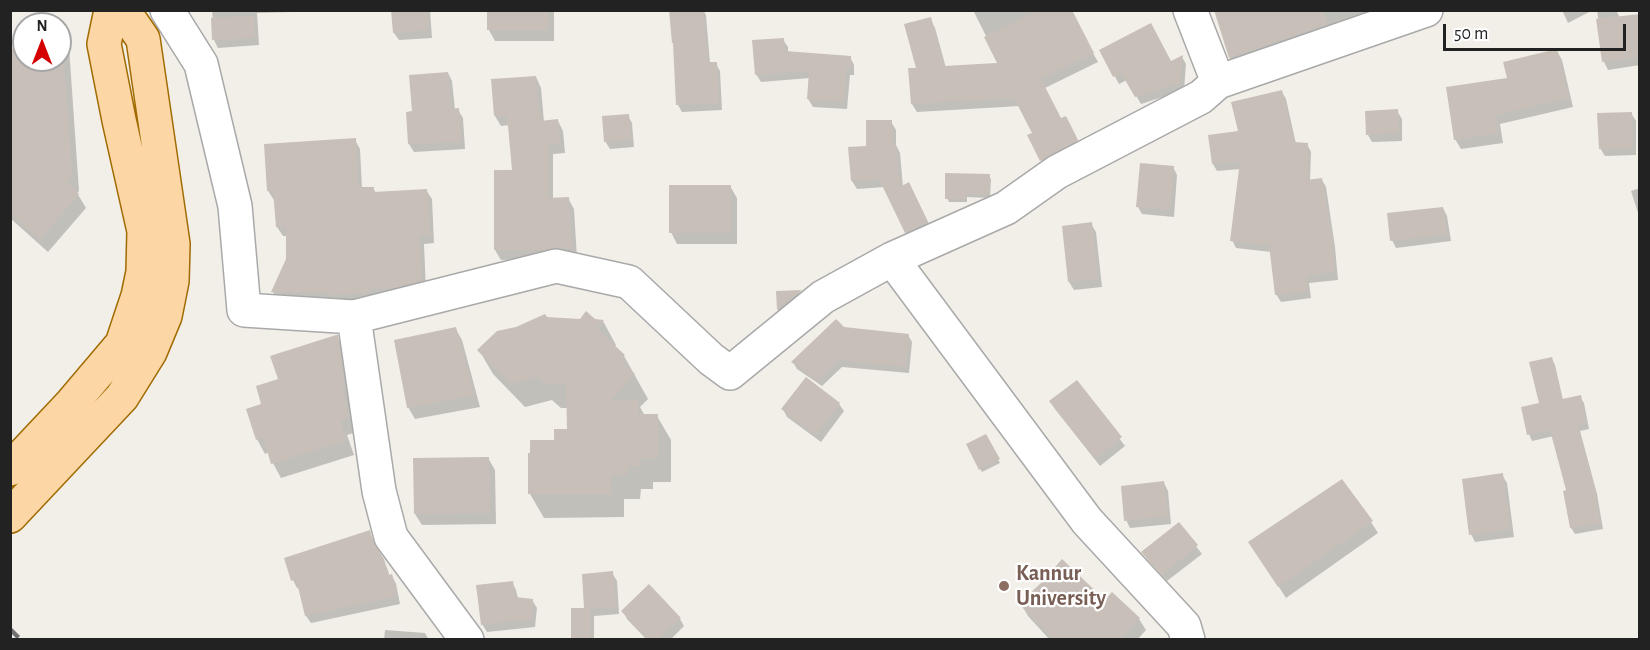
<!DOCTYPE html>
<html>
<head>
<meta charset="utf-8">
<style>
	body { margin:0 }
	#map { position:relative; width:1650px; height:650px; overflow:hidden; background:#f2efe9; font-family:"Alegreya Sans",sans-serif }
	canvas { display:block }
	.frame { position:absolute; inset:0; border:12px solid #222; pointer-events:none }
	.north { position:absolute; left:12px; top:12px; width:60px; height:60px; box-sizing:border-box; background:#fff; border:2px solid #a7a7a7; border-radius:50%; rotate:0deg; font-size:16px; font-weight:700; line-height:24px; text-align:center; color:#222 }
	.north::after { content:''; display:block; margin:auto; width:21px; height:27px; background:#d40000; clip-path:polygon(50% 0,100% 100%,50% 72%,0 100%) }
	.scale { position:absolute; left:1443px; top:24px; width:183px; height:27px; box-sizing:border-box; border:3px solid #222; border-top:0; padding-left:8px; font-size:18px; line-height:21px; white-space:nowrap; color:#222; -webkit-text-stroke:4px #fff; paint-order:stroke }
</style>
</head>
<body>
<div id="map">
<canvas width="1650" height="650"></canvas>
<div class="frame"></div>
<div class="north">N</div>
<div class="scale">50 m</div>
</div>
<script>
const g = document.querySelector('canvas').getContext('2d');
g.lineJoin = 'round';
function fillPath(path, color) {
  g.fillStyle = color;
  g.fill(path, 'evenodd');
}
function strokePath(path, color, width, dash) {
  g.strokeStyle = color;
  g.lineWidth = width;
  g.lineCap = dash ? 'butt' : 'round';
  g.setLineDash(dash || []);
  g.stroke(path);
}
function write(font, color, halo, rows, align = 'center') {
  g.font = font + ' "Alegreya Sans",sans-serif';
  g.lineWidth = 4.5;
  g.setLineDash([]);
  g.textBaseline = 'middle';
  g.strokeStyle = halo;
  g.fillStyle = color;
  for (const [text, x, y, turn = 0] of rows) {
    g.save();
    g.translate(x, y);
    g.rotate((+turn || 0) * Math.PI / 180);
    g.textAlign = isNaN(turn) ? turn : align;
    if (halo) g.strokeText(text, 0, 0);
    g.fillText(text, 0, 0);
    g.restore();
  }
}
fillPath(new Path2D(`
	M212 10H291L292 12 257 13 259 45 218 48 214 40Z
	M392 10H430L432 38 399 40 394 33Z
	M489 10H554V41H495L489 30Z
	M671 10H703L706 15 710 64H716L720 71 722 110 682 112 678 105Z
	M973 10H1069L1098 62 1045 88 1061 120 1070 126 1082 149 1046 169 1029 136 1034 134 1020 106 917 112 912 104 918 69 930 19 935 28 946 68 1000 64Z
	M1215 10H1392L1236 68 1230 58Z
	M1562 10H1593L1568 23Z
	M1597 10H1616L1620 18 1640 15V65L1608 70 1604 62Z
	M61 33 69 47 79 191 77 193 86 208 48 252 10 218V51L21 49 24 36V60H60V34Z
	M783 40 788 47V53L850 57 854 65V75H850L847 109 813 107 808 99 810 78 761 82 756 74Z
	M1101 51 1171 63 1182 57 1186 64 1184 90 1141 104 1127 80 1119 84Z
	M1557 51 1562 60 1573 107 1500 124 1503 143 1461 149 1455 139 1509 80Z
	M448 73 452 81 455 110H458L463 118 465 149 414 152 409 144 408 113H414Z
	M536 77 541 88 544 122 558 121 563 131 565 153 553 154V199L568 198 574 209 577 258 501 260 495 250 513 171 510 125 501 126 495 116 492 81Z
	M1282 92 1286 99 1296 144H1307L1311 152 1310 181 1322 180 1326 187 1335 247 1338 280 1309 283 1311 298 1281 302 1276 294 1271 252 1236 248 1232 240 1241 169 1217 171 1213 164 1240 132Z
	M1397 111 1402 119V141L1372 142 1368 135Z
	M1631 113 1636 121V155L1605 156 1600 148Z
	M628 116 632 123 634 147 610 149 605 141Z
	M891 122 896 130V145L900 153 903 187 913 192 932 230 910 240 884 187 857 189 852 181 868 147Z
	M355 140 360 149 362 188H373L376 193 426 190 432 199 434 243 424 244 426 290 374 302 278 301 273 292 288 259V236H283L277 227 275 200H274L268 191Z
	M1173 167 1177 175 1174 217 1142 214 1138 207Z
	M989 176 991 179 990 198 967 197V202H949L947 198Z
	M730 186 737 198V244H677L671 232Z
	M1640 188V219L1631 191Z
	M1443 208 1447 216 1451 241 1396 248 1392 240Z
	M1091 224 1096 232 1102 287 1074 290 1069 282 1064 227Z
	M801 292 802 294 780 313 778 310V293Z
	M547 318 603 321 616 345 614 347 624 356 648 399 640 407 645 416H657L671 440V482H653V489H641L640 499H624V517L544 518 530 494 555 441 568 431V408H561L552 400 525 407 493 374 479 350Z
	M455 328 462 340 480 407 415 419 408 407Z
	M844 329 908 335 912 342 909 373 842 367 822 386 797 369 793 362Z
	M337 337 345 351 353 402 349 403 357 432 347 435 354 455 281 478 273 463 269 452 265 454 257 439 263 405 279 380Z
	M1552 359 1555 365 1563 400 1580 397 1584 403 1589 429 1580 431 1597 494 1603 529 1575 534 1571 528 1568 491 1554 436 1532 441 1529 434 1541 405Z
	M1076 382 1125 446 1100 466 1055 409 1051 402Z
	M839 404 844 411 821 442 787 417 783 409Z
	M985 436 1000 463 982 472 968 445Z
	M488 458 495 470 496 524 422 525 415 514Z
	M1502 475 1507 483 1514 537 1475 542 1471 534Z
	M1164 483 1168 491 1171 524 1130 528 1126 520Z
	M1371 522 1378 533 1286 598 1257 553Z
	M1179 524 1202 554 1167 581 1148 560 1143 553Z
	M369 531 373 539 378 554 387 568 390 577 392 576 396 584 400 604 311 623 306 616 300 587 297 588 293 580Z
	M612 573 617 581 619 614 594 616V640H573V610H586Z
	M512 582 516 590 518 599 532 600 537 608 535 627 487 632 482 624Z
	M1105 602 1139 619 1146 630 1137 640H1050L1028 616 1021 604Z
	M623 611 680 619 684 626 670 640H647L627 619Z
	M385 630 425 633 429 640H384Z`), '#0003');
fillPath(new Path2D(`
	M391 10H427L428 30 393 33Z
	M487 10H548V30H487Z
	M669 10H703L708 62H717L719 103 676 105 673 43H672Z
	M1039 10H1072L1094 53 1041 79 1061 118 1066 116 1078 140 1040 161 1027 135 1032 133 1014 98 911 104 908 68H916L904 24 931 17 944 66 997 63 984 37Z
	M1214 10H1323L1328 24 1229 58Z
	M1640 14V57L1602 62 1596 19Z
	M254 16 255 38 212 40 211 18Z
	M1151 23 1171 61 1183 55 1180 83 1135 97 1121 73 1113 77 1099 50Z
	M60 32H62L72 177 67 181 79 194 40 239 10 213V49L19 48V35L24 34V60H60Z
	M784 38 785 51 851 56V68H846L844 102 807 99 809 71 755 75 752 40Z
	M1557 49 1569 98 1496 115 1498 133 1454 140 1446 87 1507 78 1503 62Z
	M448 72 452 109 459 108 461 142 408 144 406 112 412 111 409 75Z
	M536 76 540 121 558 119 560 143 548 144V198L569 197 572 249 560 248 543 250H494V170H512L507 115 494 116 491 79Z
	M1282 90 1294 142 1308 143 1307 180 1322 178 1332 238 1335 272 1306 275 1308 291 1275 295 1269 245 1230 241 1240 161 1212 164 1208 135 1238 131 1231 102Z
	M1398 109 1399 133 1366 135 1365 111Z
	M1632 112 1633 148 1599 149 1597 113Z
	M629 114 631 139 604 142 602 116Z
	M866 120H892V144H896L900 187 909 182 928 222 905 233 879 179 851 181 848 147 866 146Z
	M356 138 358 187H374V192L427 189 430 235H419L422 281 394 288 369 289 370 293 328 295V292H271L286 259V226L276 227 273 191H267L264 144Z
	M1140 163 1174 166 1170 210 1136 207Z
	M945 173 990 174 989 195 966 194V199H945Z
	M669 185H731V233H669Z
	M1443 207 1447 234 1390 241 1387 213Z
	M1092 222 1098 279 1068 282 1062 226Z
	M802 290 777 310 776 291Z
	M586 311 595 319 604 320 596 328 625 355 620 360 635 374 611 400H638V414H658V459L640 458V466H628L627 475H611V494H528V453H530V440H554V429H567L566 384H546L537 376 510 384 477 350 497 331 516 327 545 314 547 317 580 319Z
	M836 319 844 327 909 334 906 367 838 360 818 380 791 362Z
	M456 327 474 395 407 408 394 340Z
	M336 335H338L345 387 342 388 349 417 340 420 346 440 271 464 263 437 256 440 246 409 261 404 256 386 278 379 270 356Z
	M1552 357 1562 399 1581 395 1586 423 1578 425 1594 486 1600 523 1570 528 1563 491 1566 490 1550 430 1527 435 1521 407 1539 403 1529 362Z
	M806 377 840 403 816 435 781 409Z
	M1077 380 1122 437 1095 459 1049 401Z
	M986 434 1000 459 979 470 966 444Z
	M489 457 490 513 414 514 413 458Z
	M1503 473 1510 529 1469 535 1462 479Z
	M1342 479 1373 521 1278 587 1248 542Z
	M1164 481 1168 516 1124 521 1121 486Z
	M1179 522 1198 545 1162 575 1141 552Z
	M370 530 373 542 384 559 389 575 392 574 397 596 305 616 296 579 291 581 284 558Z
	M1062 559 1105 600 1112 592 1140 618 1120 639H1054L1019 604 1044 580Z
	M613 571 616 607 590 609V639H571V608H584L582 574Z
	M513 581 515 597 533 599 531 619 481 625 476 585Z
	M649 584 681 618 658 639H648L621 611Z`), '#c7bfb8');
const minor = new Path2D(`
	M167 10 201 64 235 206 244 310 354 317 556 266 629 282 711 359 730 373 823 297 892 259 1006 208 1057 172 1201 97 1218 82 1426 10
	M1190 10 1218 82
	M892 259 1087 521 1184 626 1188 640
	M354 317 379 491 391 537 467 640`);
const major = new Path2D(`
	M10 469 72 403 122 344 138 296 143 272 144 231 119 120 104 44 111 10
	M10 516 122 397 150 352 165 316 172 281 173 244 143 39 123 10`);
strokePath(minor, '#a9a9a9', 36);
strokePath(major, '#a06b00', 36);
strokePath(minor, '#fff', 33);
strokePath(major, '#fcd6a4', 33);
strokePath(new Path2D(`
	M10 629 21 640`), '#707070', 4.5, [12, 12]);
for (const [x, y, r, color] of [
	[1004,586,6,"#8d6e63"]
]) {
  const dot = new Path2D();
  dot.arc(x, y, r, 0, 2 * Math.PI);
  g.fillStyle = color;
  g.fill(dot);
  strokePath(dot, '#fff', 2);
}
write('bold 22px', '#785e54', '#fff', [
	["Kannur",1016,573],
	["University",1016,598]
], 'left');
</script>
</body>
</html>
